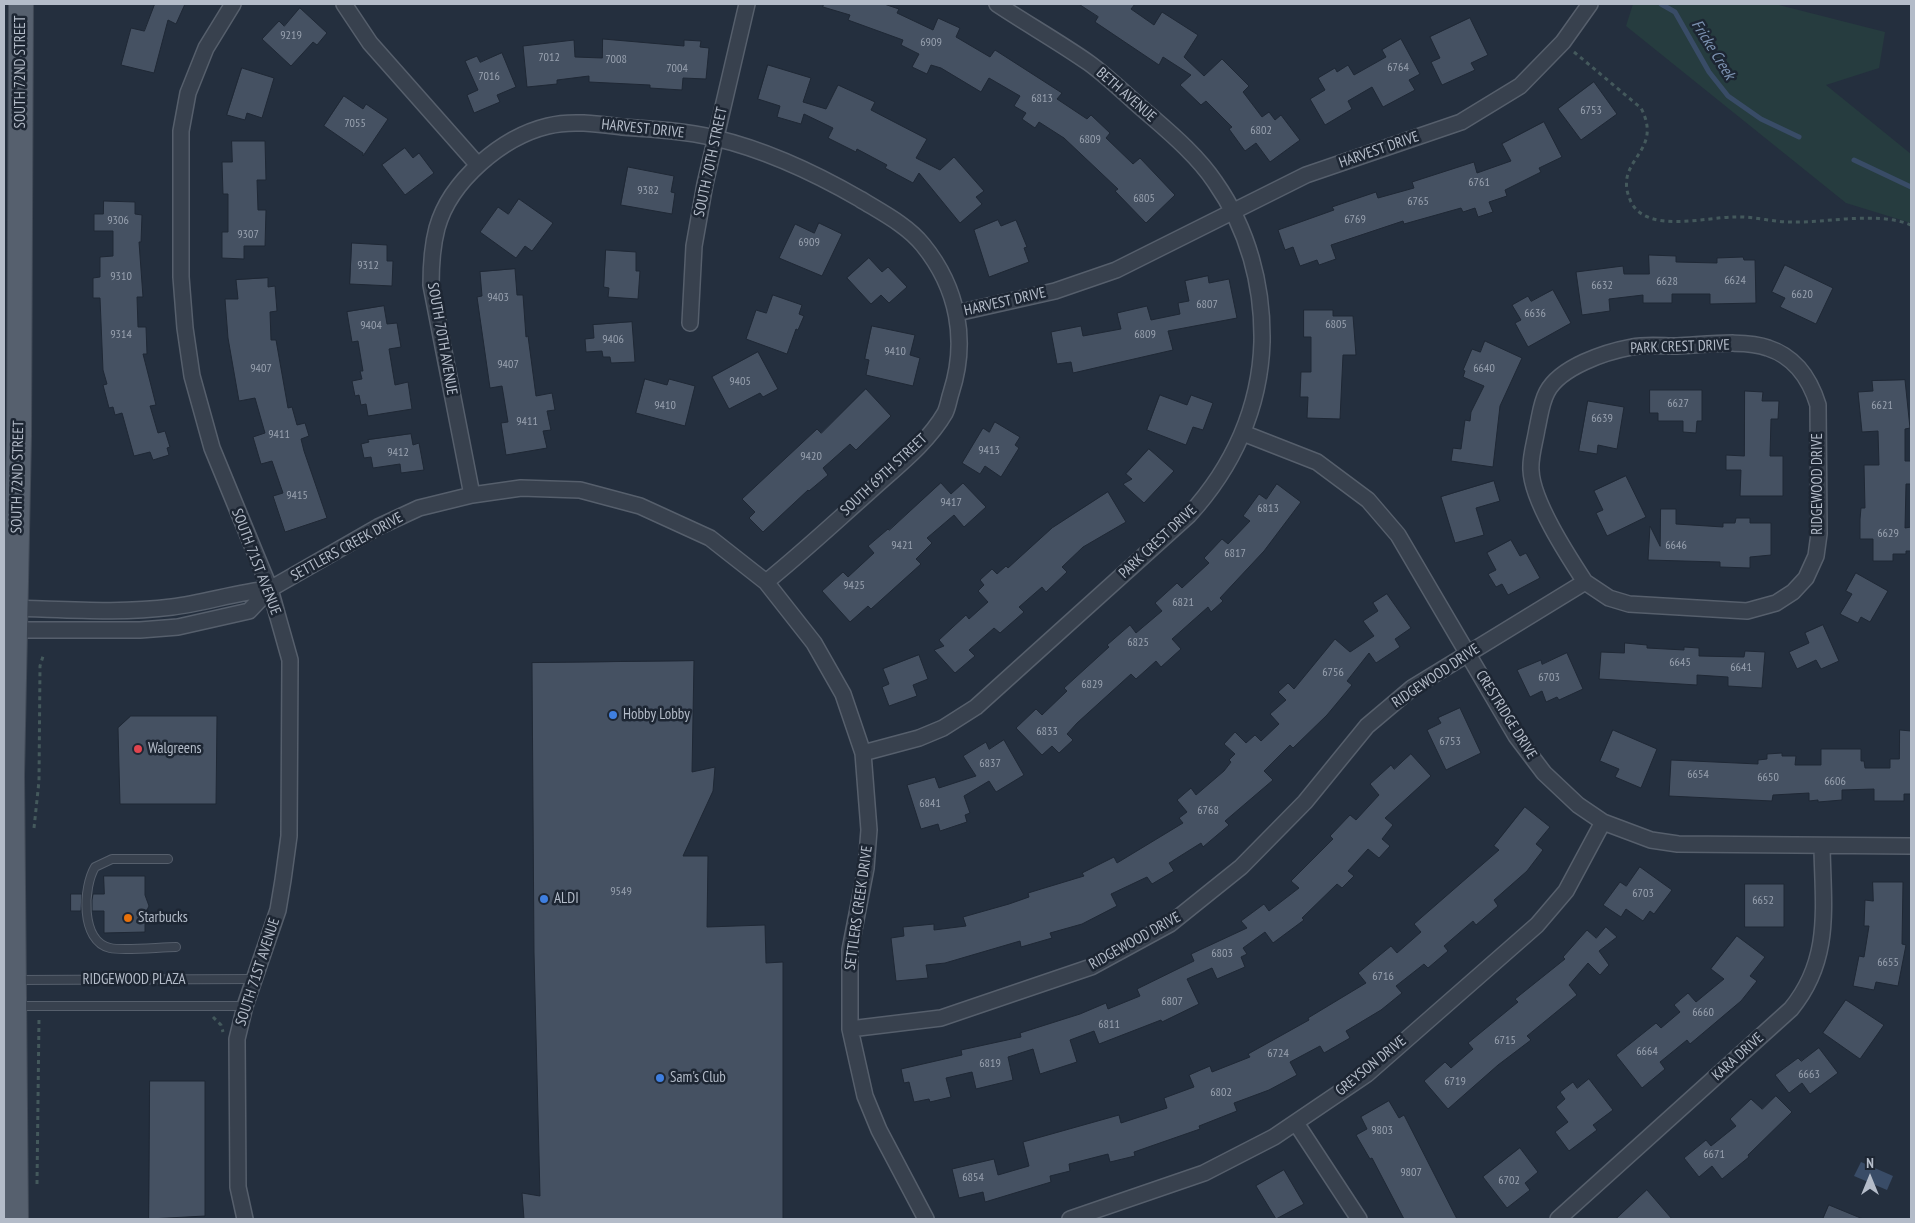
<!DOCTYPE html>
<html>
<head>
<meta charset="utf-8">
<style>
	body { margin:0 }
	#map { position:relative; width:1915px; height:1223px; overflow:hidden; background:#242f3e; font-family:"PT Sans Narrow",sans-serif }
	canvas { display:block }
	.frame { position:absolute; inset:0; border:5px solid #b4bcc9; pointer-events:none }
	.north { position:absolute; left:1845px; top:1153px; width:50px; height:50px; -webkit-text-stroke:4px #1d2633; paint-order:stroke; rotate:0deg; font-size:14px; font-weight:700; line-height:20px; text-align:center; color:#b4bcc9 }
	.north::after { content:''; display:block; margin:auto; width:18px; height:22px; background:#b4bcc9; clip-path:polygon(50% 0,100% 100%,50% 72%,0 100%) }
</style>
</head>
<body>
<div id="map">
<canvas width="1915" height="1223"></canvas>
<div class="frame"></div>
<div class="north">N</div>
</div>
<script>
const g = document.querySelector('canvas').getContext('2d');
g.lineJoin = 'round';
function fillPath(path, color) {
  g.fillStyle = color;
  g.fill(path, 'evenodd');
}
function strokePath(path, color, width, dash) {
  g.strokeStyle = color;
  g.lineWidth = width;
  g.lineCap = dash ? 'butt' : 'round';
  g.setLineDash(dash || []);
  g.stroke(path);
}
function write(font, color, halo, rows, align = 'center') {
  g.font = font + ' "PT Sans Narrow",sans-serif';
  g.lineWidth = 5;
  g.setLineDash([]);
  g.textBaseline = 'middle';
  g.strokeStyle = halo;
  g.fillStyle = color;
  for (const [text, x, y, turn = 0] of rows) {
    g.save();
    g.translate(x, y);
    g.rotate((+turn || 0) * Math.PI / 180);
    g.textAlign = isNaN(turn) ? turn : align;
    if (halo) g.strokeText(text, 0, 0);
    g.fillText(text, 0, 0);
    g.restore();
  }
}
fillPath(new Path2D(`
	M1633 4H1775L1885 32 1879 68 1826 85 1911 154V223L1846 203 1626 26Z`), '#263c3f');
fillPath(new Path2D(`
	M1861 1162 1893 1176 1887 1190 1854 1176Z`), '#394c67');
strokePath(new Path2D(`
	M1661 4 1675 12 1709 72 1728 96 1761 119 1799 137
	M1854 160 1911 187`), '#394c67', 5);
const building = new Path2D(`
	M155 4H185L176 24 168 20 154 73 121 65 131 28 144 31Z
	M824 4H884L899 9 897 13 933 30 938 18 960 28 956 37 990 57 995 50 1062 93 1057 99 1087 119 1091 115 1110 133 1106 138 1133 164 1140 158 1175 195 1146 223 1115 191 1118 189 1064 138 1039 122 1035 128 1022 119 1026 113 1014 106 1020 96 989 78 981 92 941 68 931 65 927 74 912 67 919 54 901 45 903 40 848 20 850 15 823 7Z
	M1079 4H1135L1131 9 1154 25 1162 12 1198 35 1184 57 1204 76 1222 59 1249 86 1243 92 1262 117 1269 112 1275 120 1281 115 1300 140 1270 162 1256 143 1245 151 1229 129 1232 127 1206 101 1201 105 1180 85 1191 75 1163 57 1159 65 1095 22 1098 17Z
	M300 8 327 33 317 45 313 42 291 66 262 39 279 21 284 26Z
	M1470 18 1488 55 1471 63 1475 70 1442 85 1431 62 1440 58 1430 37Z
	M603 39 684 46V40L701 41 700 47 709 48 706 79 683 78 682 90 650 88V85L589 82V76L557 80V84L527 87 523 46 574 40 575 57 602 58Z
	M1401 39 1420 74 1409 80 1415 90 1383 107 1372 87 1348 101 1352 109 1325 125 1310 99 1325 90 1318 78 1335 68 1337 72 1348 65 1354 75 1386 57 1382 50Z
	M502 53 516 87 497 95 500 102 474 113 467 95 478 90 465 61 477 56 480 62Z
	M768 65 811 78 803 102 826 109 838 85 875 102 871 110 927 139 916 158 940 170 954 157 984 191 976 197 982 204 960 223 919 173 913 183 885 168 887 165 857 149 856 152 828 138 833 128 804 114 801 124 777 117 780 106 758 99Z
	M242 68 274 78 262 118 247 113 245 120 227 115Z
	M1594 82 1617 114 1581 140 1558 109Z
	M344 96 363 109 366 104 388 119 363 156V153L324 126Z
	M1544 122 1562 157 1539 168 1541 172 1505 190 1507 196 1489 202 1493 212 1478 217 1475 208 1463 212 1461 208 1404 224 1403 221 1331 245 1336 259 1319 265 1317 260 1300 266 1293 247 1285 250 1278 230 1334 210 1332 207 1376 192 1378 198 1414 188 1412 182 1474 162 1477 173 1511 161 1502 144Z
	M232 141H265L266 180H257L258 210H266L265 246H244V259L222 258V232H228V194H223L222 162H232Z
	M405 148 413 158 419 153 434 173 405 195 382 165Z
	M628 167 674 176 671 192 675 193 672 214 621 205Z
	M519 199 553 223 532 251 525 246 516 258 480 232 498 207 508 214Z
	M104 201 135 202V214L142 215 141 242H139L143 297H137L138 327H146L147 354H143L156 405 150 406 158 433 165 431 170 447 167 448 169 455 153 460 150 452 134 456 122 413 115 415 113 407 109 408 103 385 107 384 103 370 100 298H93V278L100 277V257L113 256V231H94V214H103Z
	M998 220 1001 226 1016 220 1027 247 1024 248 1029 262 989 277 974 230Z
	M819 223 842 234 822 276 779 258 795 224 814 233Z
	M352 243 387 245V261H393L392 286 350 284Z
	M606 250 636 252V271H640L638 299 608 297 609 288 604 287Z
	M1649 255 1676 256V262L1717 263V258L1743 257 1744 260H1755L1756 303 1710 304V294H1672V303H1643V295L1609 299 1610 311 1582 315 1576 272 1623 266 1624 274H1649Z
	M869 258 882 272 888 267 907 287 889 303 881 295 871 304 847 278Z
	M1785 265 1833 288 1816 324 1780 307 1785 298 1772 292Z
	M515 269 517 295H523L526 337 528 336 536 396 552 393 555 410 547 411 551 430 543 431 547 448 506 455 501 423 508 422 502 386 490 388 477 297 482 296 480 272Z
	M1208 276 1209 283 1229 279 1237 318 1168 331 1173 350 1073 373 1071 362 1057 364 1051 332 1081 326 1083 336 1121 329 1117 313 1147 306 1151 320 1180 314 1178 303 1189 301 1185 281Z
	M268 278V287L275 286 277 311 270 312 271 340H276L288 408 292 407 297 425 305 423 309 436 301 439 304 451 327 518 285 532 273 496 283 493 272 461 261 464 253 437 265 433 255 398 239 401 228 338 225 299H238L236 280Z
	M1553 290 1571 323 1528 347 1515 323 1521 320 1512 305 1528 296 1531 301Z
	M773 295 802 305 799 314 804 316 798 330 796 329 787 354 746 339 756 310 766 313Z
	M384 306 387 324 397 323 401 347 389 349 395 385 408 382 412 409 368 416 366 404 361 405 359 395 355 396 352 381 362 379 360 371H363L358 341 352 342 347 312Z
	M1304 310H1333V316H1353L1356 355H1343L1340 419 1307 418 1308 397H1300L1301 372H1311V337H1304Z
	M632 322 635 362 611 363 610 357H603L602 351 586 352 585 339 594 338 593 325Z
	M872 326 915 335 910 355 920 358 913 386 866 375 869 360 865 359Z
	M1485 341 1522 358 1500 406 1493 467 1451 461 1453 448 1461 449 1465 420 1470 421 1471 412 1484 386 1463 377 1465 371 1463 370 1472 349 1480 352Z
	M758 352 778 389 763 397 760 393 729 409 712 377Z
	M645 379 667 385 669 379 695 386 685 426 636 413Z
	M1905 380 1910 428 1905 429V461H1911V484H1906L1905 528 1911 527V551H1906V554H1893V561H1873V539H1860V519L1861 508H1865L1864 465H1879L1878 431 1862 432 1858 392 1873 391 1872 381Z
	M866 389 891 416 856 450 850 444 823 468 828 475 809 491 808 490 763 532 749 518 755 512 742 499 817 429 821 433Z
	M1650 390H1702V421H1697L1696 433 1683 432V421H1658V413H1650Z
	M1745 391 1763 392 1762 401H1779L1778 419H1771L1770 456H1783V496H1740L1741 470H1726V455L1744 456Z
	M1160 395 1187 405 1191 395 1213 403 1203 430 1193 427 1186 445 1147 430Z
	M1588 401 1624 407 1617 449 1598 445 1597 454 1579 451Z
	M995 422 1020 437 1015 445 1019 448 1001 477 985 466 980 474 962 463 983 428 989 432Z
	M411 434 413 445 419 443 424 470 401 473 400 464 373 468 371 457 364 458 361 444 369 442 368 440Z
	M1149 449 1174 471 1144 503 1123 484 1132 479 1126 474Z
	M1626 476 1646 517 1607 536 1596 513 1603 510 1594 491Z
	M1494 481 1500 501 1476 508 1484 535 1455 543 1441 497Z
	M941 483 951 494 963 483 986 507 964 527 954 515 927 538 932 543 916 559 921 564 871 609 868 606 850 622 822 591 843 572 848 577 874 553 868 546 888 529 889 530Z
	M1277 484 1301 502 1264 551 1220 598 1223 601 1211 612 1208 607 1172 639 1181 649 1161 667 1156 661 1136 679 1131 674 1077 723 1067 734 1073 740 1059 753 1052 746 1042 755 1016 728 1036 709 1042 715 1067 691 1064 688 1109 647 1107 645 1130 625 1136 633 1162 611 1155 603 1177 583 1182 588 1209 563 1204 558 1222 539 1228 544 1250 521 1243 516 1259 494 1266 499Z
	M1108 492 1126 522 1083 547 1062 567 1067 572 1046 592 1042 587 1019 607 1024 612 1000 633 994 628 969 650 975 656 955 673 934 650 944 646 939 640 966 615 969 619 988 602 978 591 984 585 980 580 992 569 997 574 1006 566 1008 568 1052 528Z
	M1661 509H1676V524L1723 527V523H1735L1736 518H1750V523H1771V555L1750 557V568L1720 567V562L1648 560 1650 526 1660 546Z
	M1511 540 1520 556 1526 553 1540 578 1508 595 1502 584 1496 587 1488 574 1496 570 1487 553Z
	M1856 573 1888 591 1870 622 1861 617 1858 623 1840 614 1852 594 1846 591Z
	M1387 594 1411 628 1395 639 1400 647 1376 663 1369 653 1347 681 1352 685 1327 715 1293 748 1290 745 1264 771 1273 780 1225 821 1229 825 1203 847 1201 843 1169 863 1174 871 1152 884 1147 877 1111 894 1117 906 1082 924 1050 933 1052 938 1021 947 1020 941 945 963 926 965 928 978 896 981 891 938 904 936 903 927 934 924V930L966 926 963 917 1009 904 1029 897 1028 893 1084 876 1082 873 1114 857 1117 863 1183 823 1179 818 1187 812 1177 800 1191 788 1196 795 1224 771 1231 762 1229 760 1235 754 1224 744 1235 732 1246 743 1255 735 1261 741 1279 724 1270 714 1286 700 1278 692 1288 683 1294 689 1335 639 1350 652 1374 636 1363 621 1378 611 1373 603Z
	M1823 625 1839 661 1821 669 1816 660 1797 669 1789 652 1809 643 1805 633Z
	M1625 643 1647 645V648L1684 650V647L1699 648V656L1744 657 1745 651 1765 652 1762 688 1728 686V677L1697 675V685L1599 679 1601 652 1624 653Z
	M1567 653 1583 689 1559 700 1557 697 1546 702 1542 691 1530 697 1517 670 1541 660 1542 664Z
	M919 655 928 679 913 685 917 696 889 706 882 687 889 684 883 669Z
	M694 661 692 772 715 767 713 791 683 856H708L707 927 765 925 766 963 783 962V1219H524L522 1193 540 1196 534 953 532 663Z
	M1460 708 1481 753 1446 770 1427 730 1441 723 1438 718Z
	M131 716H217L216 804H120L118 728Z
	M1613 730 1657 749 1641 788 1615 777 1619 769 1600 761Z
	M1900 730 1911 731V794H1904V801H1874V789L1842 790V800L1818 802V800L1809 801V793L1773 795 1772 801 1669 796 1671 760 1758 764V760L1767 759V754L1782 753V756H1796L1795 765H1821V749H1861V761H1864L1865 768H1890V759H1899Z
	M1004 740 1024 775 996 792 989 781 964 796 970 813 965 815 967 822 940 831 938 824 921 829 907 785 935 777 939 788 976 776 963 756 986 742 989 749Z
	M1411 754 1431 776 1385 818 1393 825 1382 839 1390 846 1379 858 1368 849 1348 871 1354 876 1342 888 1337 884 1302 918 1304 920 1273 943 1265 932 1243 948 1247 954 1241 957 1245 967 1217 979 1212 968 1187 979 1199 1004 1162 1022 1161 1020 1099 1044 1094 1031 1070 1040 1077 1062 1040 1074 1033 1049 1008 1057 1013 1080 976 1089 972 1072 946 1078 951 1097 930 1102 929 1099 914 1102 909 1082 904 1083 901 1069 962 1055 961 1050 1021 1037 1020 1033 1080 1014 1106 1003 1108 1009 1140 996 1137 989 1194 961 1191 954 1247 928 1241 921 1264 904 1269 911 1299 888 1291 881 1333 839 1330 836 1350 815 1356 820 1379 795 1370 784 1391 765 1394 769Z
	M1525 807 1550 827 1536 844 1543 850 1527 871 1494 900 1498 906 1476 925 1473 921 1444 946 1448 951 1428 968 1424 964 1396 986 1402 993 1381 1010 1346 1031 1350 1038 1324 1053 1320 1046 1290 1062 1297 1075 1269 1090 1234 1103 1237 1111 1199 1126 1200 1129 1134 1152 1135 1156 1110 1162 1108 1154 1069 1164 1070 1171 1050 1176 1051 1182 985 1202 983 1192 959 1198 952 1169 994 1159 998 1175 1029 1166 1023 1142 1119 1115 1121 1123 1167 1108 1164 1098 1194 1087 1189 1075 1210 1066 1212 1072 1250 1057 1248 1054 1309 1020 1308 1018 1366 983 1358 973 1391 946 1397 953 1421 932 1414 924 1499 850 1494 846Z
	M1640 867 1672 890 1654 914 1650 911 1643 921 1626 909 1621 917 1603 905 1620 882 1626 886Z
	M104 876H145V895L149 906 145 914V932L104 933V911H92V900L93 894H104Z
	M1873 882H1903L1902 944 1906 945 1898 986 1876 982 1874 990 1853 986 1859 956 1864 957 1869 926H1864L1865 900 1873 901Z
	M1745 884H1784V927H1745Z
	M71 894H82L81 911H71Z
	M1606 927 1617 937 1599 951 1609 965 1600 975 1588 963 1569 985 1577 995 1527 1036 1531 1040 1498 1065 1448 1109 1424 1081 1445 1062 1451 1068 1473 1049 1468 1043 1518 1002 1515 999 1565 959 1563 957 1587 930 1596 938Z
	M1737 936 1765 957 1750 976 1757 981 1741 1001 1690 1044 1687 1040 1660 1062 1665 1069 1642 1088 1616 1055 1656 1023 1661 1028 1680 1012 1674 1005 1688 993 1696 1002 1724 979 1711 969Z
	M1846 1000 1884 1025 1860 1059 1823 1033Z
	M1819 1048 1838 1073 1810 1094 1802 1083 1789 1093 1775 1075 1798 1058 1801 1061Z
	M1589 1079 1613 1110 1593 1125 1597 1130 1569 1151 1555 1132 1568 1122 1556 1107 1565 1099 1560 1092 1573 1082 1577 1088Z
	M150 1081H205V1216L149 1219Z
	M1776 1096 1792 1112 1748 1155 1749 1157 1722 1179 1712 1166 1699 1177 1684 1158 1706 1140 1711 1146 1736 1126 1730 1119 1751 1099 1762 1109Z
	M1389 1101 1399 1118 1404 1115 1457 1219H1404L1372 1158 1370 1159 1356 1135 1367 1129 1361 1117Z
	M1520 1148 1538 1172 1525 1183 1530 1190 1507 1208 1483 1177Z
	M1284 1170 1304 1204 1276 1219 1256 1186Z
	M1647 1190 1672 1219H1616Z
	M1829 1205 1863 1219H1823Z`);
fillPath(building, '#455162');
strokePath(building, '#1f2835', 1);
const service = new Path2D(`
	M168 859H112L95 867C83 887 80 941 110 948 123 951 161 947 176 947
	M16 980 254 979
	M16 1006H245`);
const minor = new Path2D(`
	M233 4 206 48 188 93 181 131V277L185 328 192 376 212 448 270 589 290 660 289 836 283 880 278 910 245 1006 237 1039 238 1187 245 1219
	M344 4 370 43 477 164
	M957 313 1055 291 1116 270 1306 175 1461 122 1520 86 1563 42 1590 4
	M690 323 694 246 705 184 747 4
	M1243 433 1317 462 1368 500 1398 535 1516 736 1544 773 1578 805 1603 822 1651 840 1678 844 1911 846
	M472 495 431 285C431 266 432 247 437 228 450 181 502 137 548 126 571 120 599 124 622 127 652 129 685 131 715 138 766 150 815 173 860 199 881 212 907 225 923 245 958 288 968 341 951 393 949 399 948 407 945 413 927 444 895 468 869 492 835 522 802 553 766 582
	M8 608C62 609 118 614 172 607 205 603 237 592 270 589
	M8 630H140L178 627 249 611 270 589 378 527 419 508 472 495 521 488 580 490 640 506 710 538 766 582 814 643 843 694 863 753 869 830 866 868 850 950V1029L865 1096 879 1130 926 1219
	M863 753 919 738 943 728 976 707 1189 515C1233 467 1260 408 1262 342 1263 285 1248 229 1215 182 1199 158 1174 136 1152 117 1131 100 1111 79 1089 63 1059 42 1027 24 997 4
	M850 1029 941 1018 1091 967 1170 924 1241 867 1305 802 1367 726 1412 688 1585 582 1609 598 1629 604 1747 611 1776 603 1793 592 1806 578 1816 556 1819 534 1818 405C1810 379 1796 357 1768 348 1745 339 1703 345 1677 346 1663 346 1646 344 1632 347 1605 352 1560 367 1547 392 1541 403 1540 416 1537 429 1535 442 1530 457 1531 470 1532 501 1568 556 1585 582
	M1296 1123 1359 1219
	M1070 1219 1204 1173 1274 1137 1367 1074 1537 925 1566 891 1603 822
	M1558 1219 1791 1009C1832 959 1823 907 1822 847`);
const primary = new Path2D(`
	M16 1219 12 775 19 436 21 4`);
strokePath(service, '#565f6c', 10);
strokePath(minor, '#565f6c', 18);
strokePath(primary, '#414a57', 26);
strokePath(new Path2D(`
	M1574 52 1641 108C1665 154 1611 159 1631 202 1647 234 1706 217 1734 217 1753 216 1772 222 1791 222 1827 223 1877 211 1911 225
	M34 828 39 781 40 666 44 653
	M213 1017 221 1025 223 1032
	M37 1184 39 1018`), '#44595c', 3, [4, 4]);
strokePath(service, '#38414e', 8);
strokePath(minor, '#38414e', 15);
strokePath(primary, '#56606e', 24);
for (const [x, y, r, color] of [
	[613,715,5,"#3f7fe0"],
	[138,749,5,"#e0444e"],
	[544,899,5,"#3f7fe0"],
	[128,918,5,"#e8710a"],
	[660,1078,5,"#3f7fe0"]
]) {
  const dot = new Path2D();
  dot.arc(x, y, r, 0, 2 * Math.PI);
  g.fillStyle = color;
  g.fill(dot);
  strokePath(dot, '#1d2633', 2);
}
write('12px', '#98a1af', null, [
	["9219",291,36],
	["6909",931,43],
	["7012",549,58],
	["7008",616,60],
	["6764",1398,68],
	["7004",677,69],
	["7016",489,77],
	["6813",1042,99],
	["6753",1591,111],
	["7055",355,124],
	["6802",1261,131],
	["6809",1090,140],
	["6761",1479,183],
	["9382",648,191],
	["6805",1144,199],
	["6765",1418,202],
	["6769",1355,220],
	["9306",118,221],
	["9307",248,235],
	["6909",809,243],
	["9312",368,266],
	["9310",121,277],
	["6624",1735,281],
	["6628",1667,282],
	["6632",1602,286],
	["6620",1802,295],
	["9403",498,298],
	["6807",1207,305],
	["6636",1535,314],
	["6805",1336,325],
	["9404",371,326],
	["9314",121,335],
	["6809",1145,335],
	["9406",613,340],
	["9410",895,352],
	["9407",508,365],
	["9407",261,369],
	["6640",1484,369],
	["9405",740,382],
	["6627",1678,404],
	["9410",665,406],
	["6621",1882,406],
	["6639",1602,419],
	["9411",527,422],
	["9411",279,435],
	["9413",989,451],
	["9412",398,453],
	["9420",811,457],
	["9415",297,496],
	["9417",951,503],
	["6813",1268,509],
	["6629",1888,534],
	["9421",902,546],
	["6646",1676,546],
	["6817",1235,554],
	["9425",854,586],
	["6821",1183,603],
	["6825",1138,643],
	["6645",1680,663],
	["6641",1741,668],
	["6756",1333,673],
	["6703",1549,678],
	["6829",1092,685],
	["6833",1047,732],
	["6753",1450,742],
	["6837",990,764],
	["6654",1698,775],
	["6650",1768,778],
	["6606",1835,782],
	["6841",930,804],
	["6768",1208,811],
	["9549",621,892],
	["6703",1643,894],
	["6652",1763,901],
	["6803",1222,954],
	["6655",1888,963],
	["6716",1383,977],
	["6807",1172,1002],
	["6660",1703,1013],
	["6811",1109,1025],
	["6715",1505,1041],
	["6664",1647,1052],
	["6724",1278,1054],
	["6819",990,1064],
	["6663",1809,1075],
	["6719",1455,1082],
	["6802",1221,1093],
	["9803",1382,1131],
	["6671",1714,1155],
	["9807",1411,1173],
	["6854",973,1178],
	["6702",1509,1181]
]);
write('15px', '#b4bcc9', '#1d2633', [
	["SOUTH 72ND STREET",21,72,-90],
	["BETH AVENUE",1126,95,41],
	["HARVEST DRIVE",643,129,6],
	["HARVEST DRIVE",1379,150,-19],
	["SOUTH 70TH STREET",711,162,-78],
	["HARVEST DRIVE",1005,302,-13],
	["SOUTH 70TH AVENUE",442,339,80],
	["PARK CREST DRIVE",1680,347,-2],
	["SOUTH 69TH STREET",884,475,-43],
	["SOUTH 72ND STREET",18,477,-89],
	["RIDGEWOOD DRIVE",1818,484,-90],
	["PARK CREST DRIVE",1158,542,-43],
	["SETTLERS CREEK DRIVE",347,547,-29],
	["SOUTH 71ST AVENUE",256,562,69],
	["RIDGEWOOD DRIVE",1436,676,-34],
	["CRESTRIDGE DRIVE",1506,715,58],
	["SETTLERS CREEK DRIVE",859,908,-82],
	["RIDGEWOOD DRIVE",1135,941,-29],
	["SOUTH 71ST AVENUE",258,972,-72],
	["RIDGEWOOD PLAZA",134,980],
	["KARA DRIVE",1738,1057,-42],
	["GREYSON DRIVE",1371,1066,-39]
]);
write('15px', '#b4bcc9', '#1d2633', [
	["Hobby Lobby",623,715],
	["Walgreens",148,749],
	["ALDI",554,899],
	["Starbucks",138,918],
	["Sam's Club",670,1078]
], 'left');
write('italic 16px', '#7c92b1', '#1d2633', [
	["Fricke Creek",1713,50,58]
]);
</script>
</body>
</html>
